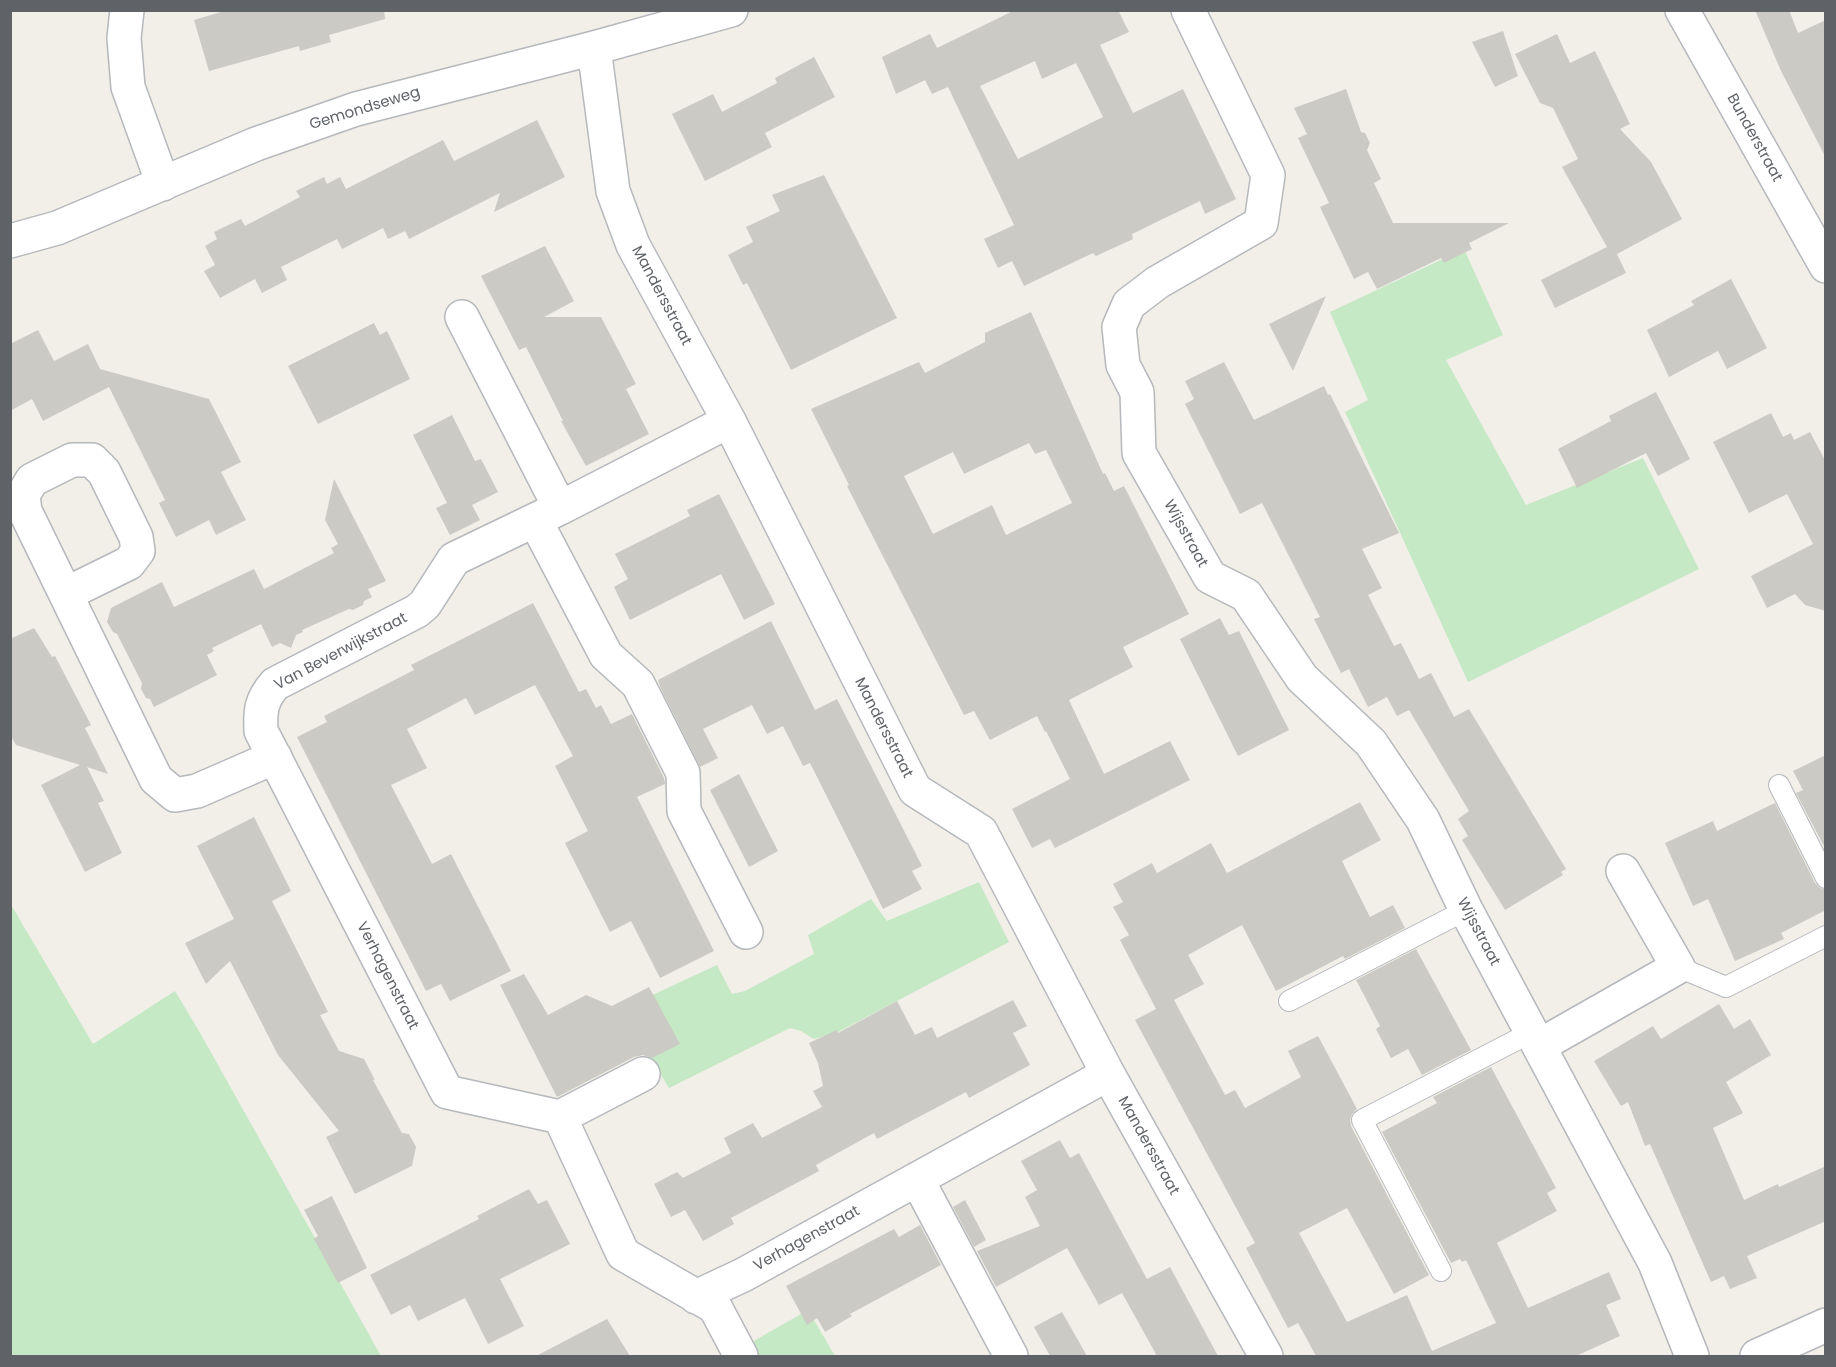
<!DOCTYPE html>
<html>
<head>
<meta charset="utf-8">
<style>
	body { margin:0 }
	#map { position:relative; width:1836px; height:1367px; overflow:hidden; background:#f1efe8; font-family:Poppins,sans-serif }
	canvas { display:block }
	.frame { position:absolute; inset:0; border:12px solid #5f6368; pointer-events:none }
</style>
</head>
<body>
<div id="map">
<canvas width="1836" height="1367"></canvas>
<div class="frame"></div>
</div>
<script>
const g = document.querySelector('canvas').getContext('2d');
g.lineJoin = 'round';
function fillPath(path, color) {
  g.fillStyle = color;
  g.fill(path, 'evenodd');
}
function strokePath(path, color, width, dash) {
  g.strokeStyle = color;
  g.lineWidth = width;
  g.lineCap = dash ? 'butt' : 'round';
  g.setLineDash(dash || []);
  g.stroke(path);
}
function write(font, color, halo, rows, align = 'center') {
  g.font = font + ' Poppins,sans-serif';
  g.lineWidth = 5;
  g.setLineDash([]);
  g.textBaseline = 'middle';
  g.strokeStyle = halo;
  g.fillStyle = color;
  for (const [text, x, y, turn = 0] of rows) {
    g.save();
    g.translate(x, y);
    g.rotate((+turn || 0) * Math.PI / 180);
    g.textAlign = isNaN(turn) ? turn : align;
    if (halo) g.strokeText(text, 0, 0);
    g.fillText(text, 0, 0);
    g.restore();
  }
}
fillPath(new Path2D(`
	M1464 249 1503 335 1446 360 1526 505 1643 458 1699 569 1468 682 1345 412 1368 400 1330 312Z
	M979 882 1009 942 836 1033 814 1039 801 1031 790 1028 669 1088 645 1049 635 1003 717 965 732 994 745 991 814 954 808 935 871 899 887 921Z
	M10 903 93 1044 175 991 199 1031 381 1356H11Z
	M808 1310 835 1356H751L745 1346Z`), '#c5e8c5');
fillPath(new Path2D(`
	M228 10H384L385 19 329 35 331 42 300 51 299 46 209 71 194 20Z
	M1015 10H1118L1129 32 1100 45 1133 113 1183 89 1236 199 1205 214 1200 201 1132 234 1133 239 1096 256 1093 253 1024 286 1012 261 998 268 984 239 1014 225 948 87 932 94 925 80 896 94 882 57 930 34 937 48ZM1035 61 1042 79 1076 63 1103 117 1018 159 980 86Z
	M1755 10H1789L1798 33 1826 20V158L1781 71Z
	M1503 31 1518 76 1495 87 1472 42Z
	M1557 34 1570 63 1595 51 1630 124 1620 129 1651 162 1682 219 1617 254 1626 273 1555 308 1541 280 1607 247 1562 167 1578 159 1553 108 1540 103 1515 54Z
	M814 57 835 97 765 133 772 147 705 181 672 114 713 94 722 112 777 83 775 78Z
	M1346 89 1361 132 1365 133 1370 143 1367 150 1381 179 1374 183 1393 223H1509L1469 243 1472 249 1444 263 1441 258 1377 289 1368 272 1354 279 1320 207 1329 203 1298 138 1307 134 1294 108Z
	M537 120 565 177 494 212 500 193 409 239 405 231 388 239 383 228 342 249 337 239 281 267 287 280 262 293 255 279 220 298 204 271 215 265 205 246 217 239 214 232 241 219 245 226 300 197 296 191 324 177 327 184 340 177 346 189 443 140 454 161Z
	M824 175 897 318 791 370 747 283 743 285 728 255 753 242 746 227 780 211 772 195Z
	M545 246 574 301 544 317H601L636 384 626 389 649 434 586 466 561 421H563L526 347 519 350 481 276Z
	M1731 279 1767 348 1727 369 1718 351 1669 377 1647 330 1694 305 1691 301Z
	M1326 296 1293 371 1269 324Z
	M1031 312 1103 474 1105 473 1114 491 1124 486 1189 614 1123 647 1133 667 1069 700 1104 774 1170 741 1190 780 1055 848 1050 839 1032 848 1012 809 1070 779 1046 731 1045 732 1037 716 990 740 974 711 964 715 847 486 849 485 811 409 919 362 925 373 985 342V333ZM1029 443 1035 454 1046 450 1072 503 1006 535 992 505 933 534 904 476 953 452 964 474Z
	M374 323 380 335 387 331 410 379 318 424 288 366Z
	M38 330 54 361 88 344 100 369 209 399 241 462 221 472 246 520 216 535 209 520 176 537 159 503 165 500 109 387 43 421 32 399 10 411V344Z
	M1224 362 1254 420 1324 386 1328 395 1330 394 1399 533 1362 549 1382 588 1368 595 1394 646 1401 643 1419 679 1431 673 1454 717 1469 709 1566 869 1561 872 1563 875 1505 910 1462 840 1468 836 1458 819 1469 811 1409 710 1397 716 1387 697 1368 707 1349 669 1341 673 1314 619 1320 617 1262 503 1240 514 1185 404 1194 399 1185 381Z
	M1656 392 1690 459 1658 476 1646 453 1577 488 1558 449 1611 421 1609 416Z
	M1771 413 1783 437 1791 433 1794 440 1810 432 1826 462V611L1805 605 1795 594 1767 608 1751 576 1813 544 1787 494 1749 513 1713 442Z
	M452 415 475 461 481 459 498 492 472 505 480 520 450 535 436 508 447 503 413 435Z
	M334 479 386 581 368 589 372 597 364 601 363 605 353 610 349 609 302 630 303 632 296 635 291 648 280 643 272 647 261 624 212 648 214 651 207 655 217 675 154 707 150 699 146 698 141 689 142 683 117 634 113 632 107 622 111 608 162 582 174 607 254 569 264 589 334 553 331 548 338 544 325 520Z
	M719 494 775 604 744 620 721 574 630 620 614 587 628 579 615 554 690 516 687 510Z
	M533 603 579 692 586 689 596 708 601 705 611 724 632 714 664 778 665 784 637 797 714 951 660 978 631 921 610 932 565 843 588 831 555 766 573 756 535 685 475 715 466 698 407 729 427 768 391 785 432 864 451 854 511 971 450 1001 441 984 426 991 297 737 327 722 324 716 414 670 411 665Z
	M1220 618 1229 635 1239 631 1289 730 1238 756 1180 639Z
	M771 621 815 710 837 699 922 866 912 871 922 889 883 909 810 763 803 766 783 726 767 734 752 705 703 729 718 758 700 767 661 689 658 680Z
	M34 628 52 657 55 656 91 725 85 728 108 774 87 767 104 801 98 803 122 853 85 872 41 785 80 765 16 745 10 735V639Z
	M1826 755V850L1796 793 1803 790 1793 771Z
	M739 774 778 851 749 867 710 790Z
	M1360 802 1381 840 1342 861 1370 917 1393 905 1405 928 1345 959 1343 956 1276 991 1242 925 1188 955 1204 984 1174 1000 1225 1095 1235 1090 1245 1108 1301 1077 1288 1051 1318 1036 1357 1109 1352 1114 1350 1120 1351 1126 1429 1275 1394 1294 1347 1208 1299 1233 1347 1322 1407 1295 1432 1351 1496 1323 1466 1260 1462 1262 1460 1259 1451 1263 1382 1132 1437 1103 1433 1097 1491 1067 1556 1188 1547 1193 1557 1211 1497 1243 1528 1308 1609 1272 1621 1299 1606 1305 1620 1336 1576 1356H1316L1298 1323 1288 1328 1246 1248 1255 1243 1135 1020 1156 1009 1120 940 1129 935 1113 907 1123 902 1113 884 1152 863 1157 873 1211 843 1227 873Z
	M1775 803 1815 883 1820 888 1826 890V910L1781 933 1784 939 1735 961 1708 899 1693 906 1665 843 1713 821 1717 831Z
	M254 817 291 891 272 901 328 1012 320 1015 339 1051 364 1059 375 1080H373L402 1133 409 1134 416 1147 412 1166 355 1194 326 1137 339 1131 278 1055 230 961 206 984 185 943 234 919 197 846Z
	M1416 949 1471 1050 1422 1075 1408 1049 1391 1058 1376 1029 1380 1026 1356 980Z
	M524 974 548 1015 586 995 612 1006 649 987 680 1044 652 1058 643 1055 634 1057 557 1097 500 985Z
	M1013 1000 1027 1026 1013 1033 1030 1065 969 1098 966 1092 877 1139 874 1133 816 1165 819 1171 731 1218 734 1224 703 1241 685 1210 671 1217 654 1184 677 1172 683 1178 731 1153 724 1138 753 1123 762 1138 822 1107 813 1091 823 1086 818 1063 809 1043 837 1030 838 1033 897 1001 915 1035 932 1027 937 1038Z
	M1719 1004 1734 1029 1750 1019 1771 1055 1726 1082 1743 1113 1713 1128 1744 1200 1778 1184 1779 1187 1826 1166V1221L1747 1256 1757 1278 1730 1289 1724 1276 1711 1282 1650 1144 1645 1146 1628 1102 1621 1106 1594 1061 1653 1026 1661 1039Z
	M1060 1140 1070 1158 1079 1153 1147 1279 1170 1267 1218 1356H1157L1122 1293 1099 1305 1067 1248 996 1287 977 1251 1040 1226 1025 1197 1037 1190 1021 1161Z
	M529 1189 538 1204 547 1200 570 1244 500 1279 524 1326 488 1344 465 1298 418 1321 410 1305 391 1315 370 1275 479 1219 477 1216Z
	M332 1196 367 1268 338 1283 314 1239 318 1236 304 1210Z
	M965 1200 986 1240 974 1247 953 1207Z
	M920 1225 941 1265 850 1314 852 1316 825 1332 817 1318 807 1325 786 1286 894 1229 899 1237Z
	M1062 1312 1087 1356H1050L1034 1327Z
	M607 1319 630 1356H536Z`), '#cccac5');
const service = new Path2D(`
	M1779 785 1826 878
	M1678 967 1726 987 1826 936
	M1289 1001 1466 910
	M1441 1271 1362 1120 1532 1032`);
const minor = new Path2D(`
	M127 10 124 38 128 87 163 184
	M1188 10 1268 175 1261 223 1158 282 1129 304 1119 327 1123 365 1137 392 1139 453 1210 577 1246 595 1302 678 1371 743 1423 820 1466 910 1655 1263 1692 1356
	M594 48 613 191 633 245 729 421 915 790 981 832 1108 1074 1266 1356
	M10 241 57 228 256 144 356 109 594 48 731 10
	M462 317 560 508
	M729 421 560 508 454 559 425 604 417 611 275 684C261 700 260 711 261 731L447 1092 560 1117 623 1254 715 1307 741 1356
	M535 520 606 655 638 684 683 773 684 811 746 932
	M66 594 129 563 138 551 136 537 104 472 92 460H72L32 480 23 495 25 511 156 779 175 795 197 791 275 757
	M1539 1046 1678 967 1623 871
	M560 1117 643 1074
	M917 1179 1011 1356
	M696 1297 743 1275 1108 1074
	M1757 1356 1826 1325`);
const tertiary = new Path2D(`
	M1682 10 1826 266`);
strokePath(service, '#b5b8bc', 22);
strokePath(minor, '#b5b8bc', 36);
strokePath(tertiary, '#b5b8bc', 36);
strokePath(service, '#fff', 20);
strokePath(minor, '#fff', 33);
strokePath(tertiary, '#fff', 33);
write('15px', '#5f6368', '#fff', [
	["Gemondseweg",365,109,-17],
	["Bunderstraat",1754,138,61],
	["Mandersstraat",661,296,62],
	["Wijsstraat",1185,534,61],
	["Van Beverwijkstraat",341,652,-28],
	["Mandersstraat",883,728,63],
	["Wijsstraat",1478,932,62],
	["Verhagenstraat",387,976,63],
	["Mandersstraat",1148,1146,61],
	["Verhagenstraat",807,1239,-29]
]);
</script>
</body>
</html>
